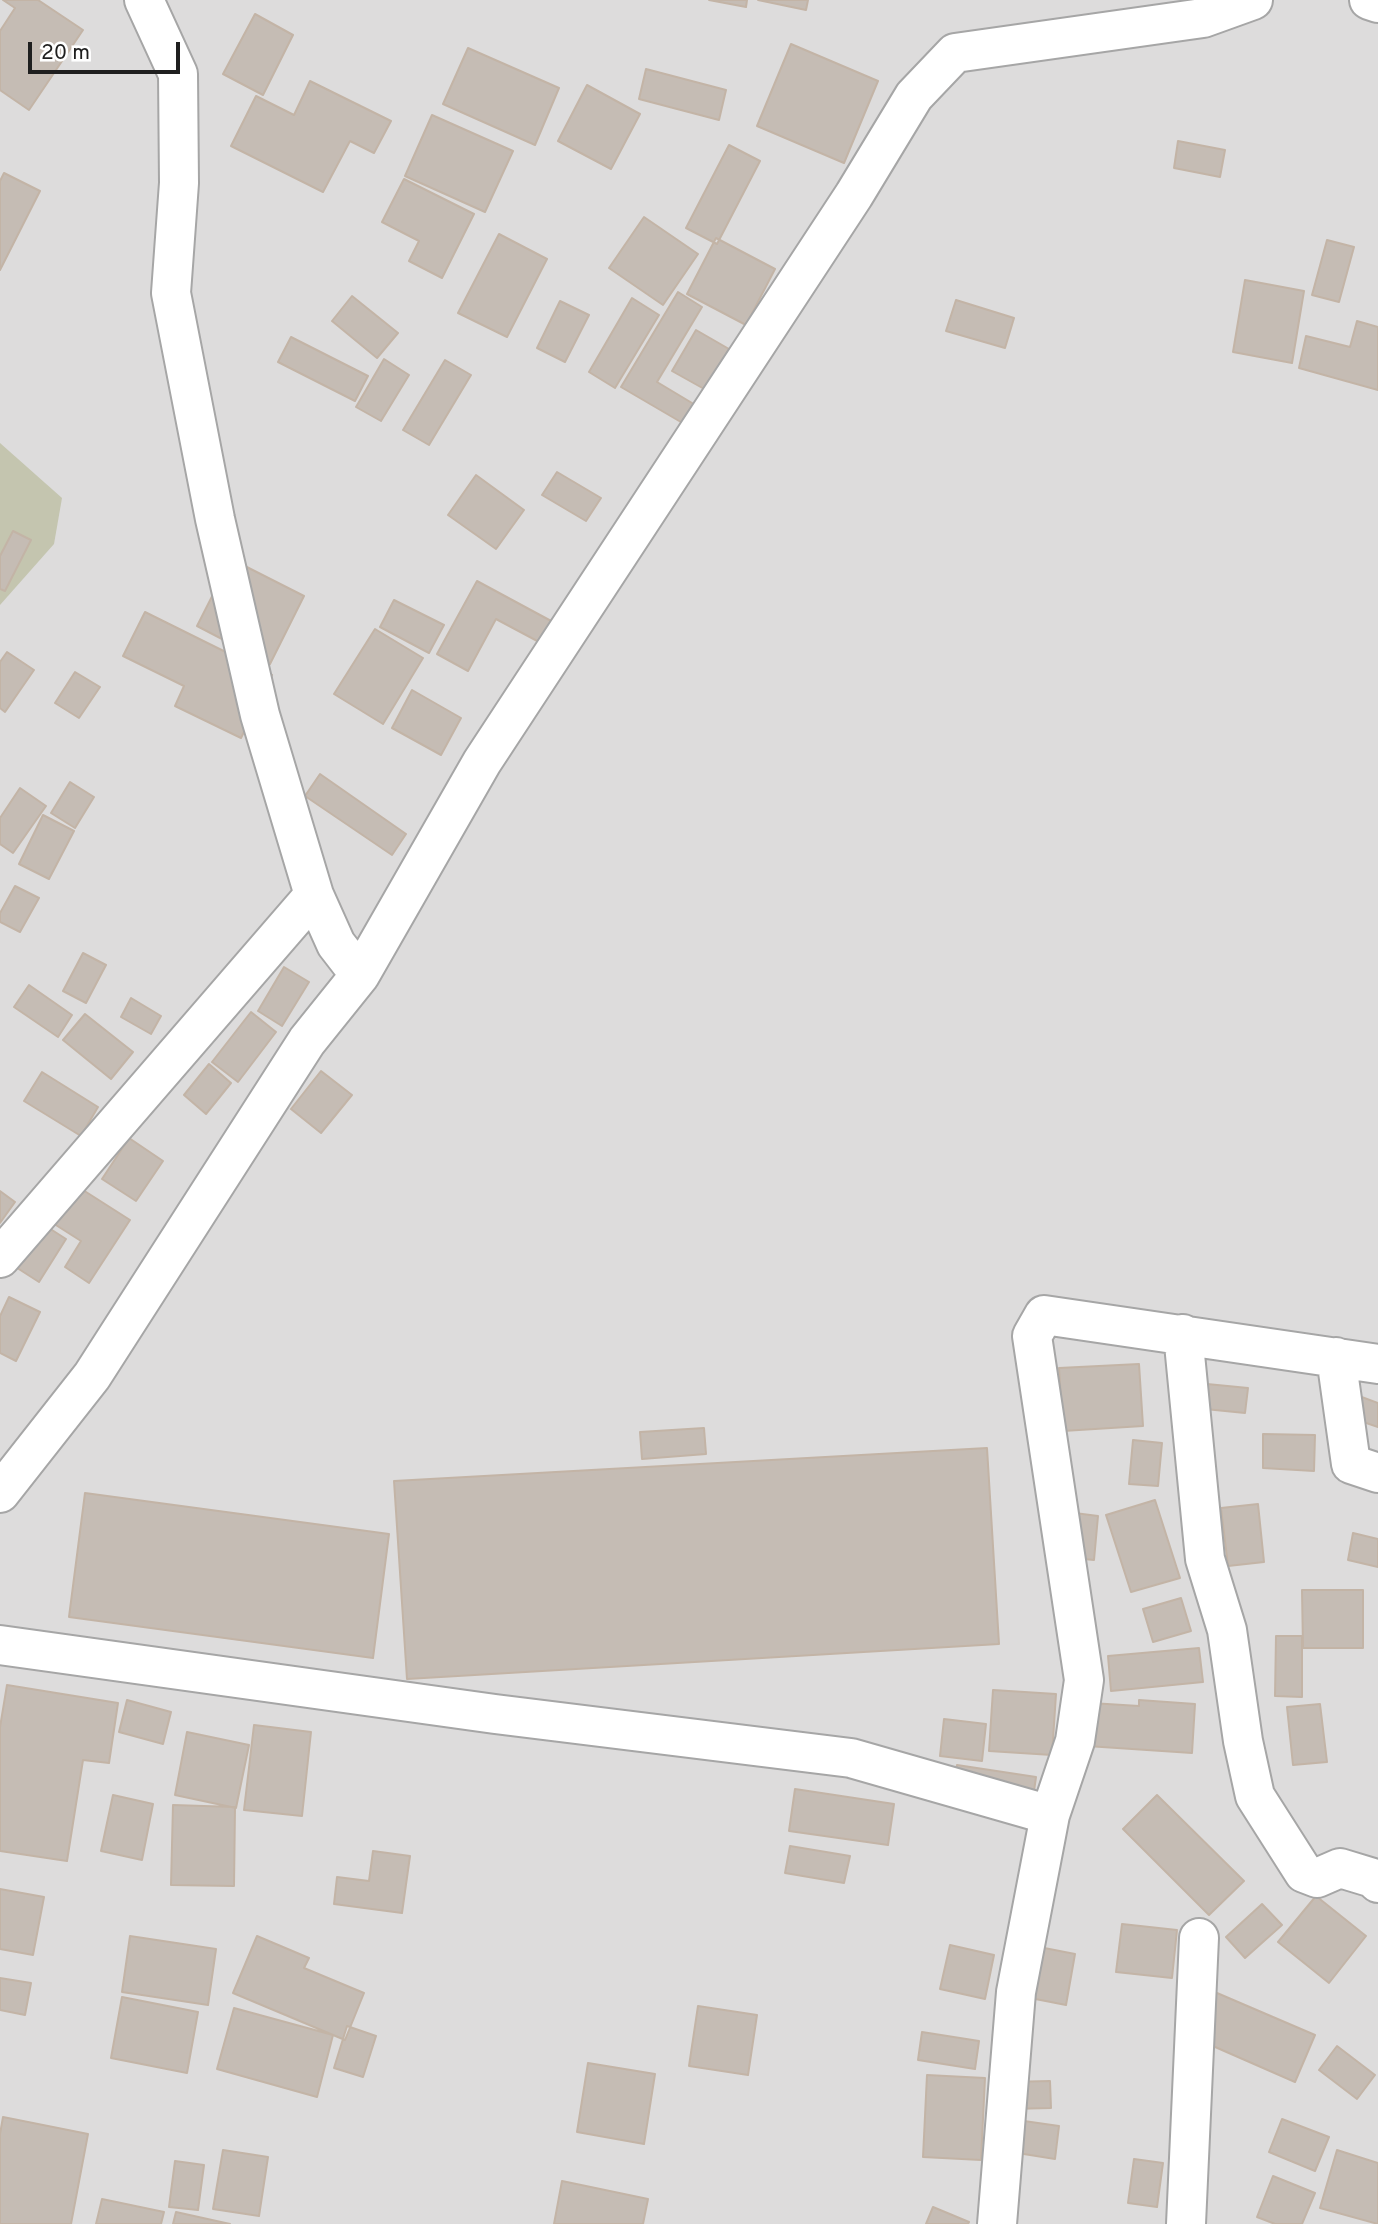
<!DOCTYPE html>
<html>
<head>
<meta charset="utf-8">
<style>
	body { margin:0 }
	#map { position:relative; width:1378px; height:2224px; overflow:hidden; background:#f0ede5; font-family:Overpass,sans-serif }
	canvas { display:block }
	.scale { position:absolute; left:28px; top:42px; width:152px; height:32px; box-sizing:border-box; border:4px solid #1f1f1f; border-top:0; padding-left:9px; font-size:21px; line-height:24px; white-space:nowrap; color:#1f1f1f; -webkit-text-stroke:5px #fff; paint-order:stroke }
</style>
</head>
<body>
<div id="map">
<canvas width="1378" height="2224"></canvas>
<div class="scale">20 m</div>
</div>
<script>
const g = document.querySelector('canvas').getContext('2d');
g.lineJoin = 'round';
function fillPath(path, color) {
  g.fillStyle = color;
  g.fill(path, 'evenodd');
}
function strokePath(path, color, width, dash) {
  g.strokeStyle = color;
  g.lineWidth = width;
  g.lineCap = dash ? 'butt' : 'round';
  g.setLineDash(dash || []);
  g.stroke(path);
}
fillPath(new Path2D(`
	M0 0H1378V2224H0Z`), '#dddcdc');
fillPath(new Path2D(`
	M0 443 62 498 54 544 0 605Z`), '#c4c5af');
const building = new Path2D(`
	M3 0H38L83 30 29 110 0 90V31L15 8Z
	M709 0H747L746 7Z
	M758 0H808L806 10Z
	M255 14 293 35 263 95 223 74Z
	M791 44 878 81 844 163 757 126Z
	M468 48 559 88 535 145 443 104Z
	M646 69 726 90 719 120 639 99Z
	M310 81 391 121 374 153 350 141 323 192 231 146 256 96 294 115Z
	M587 85 640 114 611 169 558 141Z
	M432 115 513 151 485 212 405 176Z
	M1178 141 1225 150 1220 177 1174 168Z
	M729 145 760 161 717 244 686 228Z
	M4 173 40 191 0 270V181Z
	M404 179 474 214 442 278 409 261 419 241 382 222Z
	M644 217 698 254 663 305 609 268Z
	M499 234 547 259 507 337 458 313Z
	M716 238 775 269 746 325 687 294Z
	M1327 240 1354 247 1339 302 1312 295Z
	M1245 280 1304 291 1292 363 1233 352Z
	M678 292 702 307 657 382 697 406 686 425 621 387Z
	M352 296 398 333 377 358 332 321Z
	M632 298 659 315 615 388 589 372Z
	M956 300 1014 318 1005 348 946 331Z
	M560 301 589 315 565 362 537 348Z
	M1357 321 1378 327V390L1299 368 1306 336 1350 347Z
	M696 330 729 349 706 390 672 371Z
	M291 337 368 376 355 401 278 362Z
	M384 359 409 375 381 421 356 407Z
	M445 360 471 375 429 445 403 430Z
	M557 472 601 498 586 521 542 495Z
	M476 475 524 510 496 549 448 515Z
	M13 531 31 540 5 591 0 589V556Z
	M231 559 304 596 270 664 197 626Z
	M477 581 553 622 541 643 496 619 468 671 437 654Z
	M394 600 444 625 429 653 380 627Z
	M145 612 272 675 241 738 175 706 184 686 123 656Z
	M375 629 423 658 383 724 334 694Z
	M7 652 34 670 5 712 0 708V662Z
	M75 672 100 687 79 718 55 703Z
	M412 690 461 718 441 755 392 728Z
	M320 774 406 834 392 855 305 796Z
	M70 782 94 797 75 828 51 813Z
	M20 788 46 806 13 853 0 844V818Z
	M43 815 74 831 49 879 19 864Z
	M15 886 39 898 20 932 0 922V913Z
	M83 953 106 965 86 1003 63 991Z
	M284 967 309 982 282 1026 258 1011Z
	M29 985 72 1015 58 1037 14 1007Z
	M131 998 161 1016 151 1034 121 1017Z
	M251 1012 276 1032 238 1082 212 1062Z
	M85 1014 133 1052 111 1079 63 1040Z
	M209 1064 231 1083 206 1114 184 1095Z
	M321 1071 352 1095 321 1133 291 1109Z
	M42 1072 98 1107 81 1136 24 1101Z
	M129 1138 163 1161 136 1201 102 1179Z
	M72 1183 130 1220 89 1283 65 1267 81 1241 48 1220Z
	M0 1191 15 1202 0 1223Z
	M38 1221 66 1239 39 1282 11 1264Z
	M9 1297 40 1312 16 1361 0 1353V1316Z
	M1139 1364 1143 1426 1063 1431 1059 1368Z
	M1207 1384 1248 1388 1245 1413 1205 1409Z
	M1351 1393 1378 1403V1427L1343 1415Z
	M704 1428 706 1454 642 1459 640 1432Z
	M1263 1434 1315 1435 1314 1471 1263 1468Z
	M1133 1440 1162 1443 1158 1486 1129 1484Z
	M987 1448 999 1644 407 1679 394 1481Z
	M85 1493 389 1534 373 1658 69 1617Z
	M1155 1500 1180 1578 1131 1592 1106 1515Z
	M1258 1504 1264 1562 1228 1566 1221 1508Z
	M1067 1512 1098 1516 1094 1560 1063 1557Z
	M1353 1533 1378 1539V1567L1348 1560Z
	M1302 1590H1363V1648H1303Z
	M1181 1598 1191 1631 1153 1642 1143 1609Z
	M1276 1636H1302V1697L1275 1696Z
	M1199 1648 1203 1682 1111 1691 1108 1656Z
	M7 1685 118 1703 109 1763 83 1760 67 1861 0 1851V1727Z
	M993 1690 1056 1694 1052 1755 989 1751Z
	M127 1700 171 1712 163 1744 119 1732Z
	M1139 1700 1195 1704 1192 1753 1072 1745 1075 1702 1139 1706Z
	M1320 1704 1327 1762 1293 1765 1287 1707Z
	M944 1719 986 1724 982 1761 940 1756Z
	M254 1725 311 1732 302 1816 244 1810Z
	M187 1732 249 1745 236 1808 175 1795Z
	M957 1765 1036 1777 1032 1805 953 1793Z
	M795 1789 894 1804 888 1845 789 1831Z
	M113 1795 153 1804 142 1860 101 1851Z
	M1157 1795 1244 1881 1209 1915 1123 1829Z
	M173 1805 235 1807 234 1886 171 1885Z
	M790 1846 850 1856 844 1883 785 1873Z
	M373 1851 410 1856 402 1913 334 1904 337 1877 369 1881Z
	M0 1889 44 1897 33 1955 0 1949Z
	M1316 1896 1366 1936 1329 1983 1278 1942Z
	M1262 1904 1282 1925 1245 1958 1226 1937Z
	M1122 1924 1177 1930 1172 1978 1116 1972Z
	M130 1936 216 1949 208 2005 122 1992Z
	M257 1936 309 1958 304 1968 364 1993 345 2040 233 1993Z
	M950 1945 994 1955 985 1999 940 1989Z
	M1029 1945 1075 1954 1066 2005 1020 1996Z
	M0 1978 31 1983 25 2015 0 2010Z
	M1210 1990 1315 2035 1295 2082 1190 2036Z
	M122 1997 198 2012 187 2073 111 2058Z
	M698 2006 757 2015 748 2075 689 2066Z
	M234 2008 333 2035 317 2097 217 2069Z
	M347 2026 376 2036 363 2077 334 2068Z
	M922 2032 979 2041 975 2069 918 2060Z
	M1337 2046 1375 2075 1357 2099 1319 2070Z
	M588 2063 655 2074 644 2144 577 2132Z
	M927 2075 985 2078 981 2160 923 2157Z
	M1050 2081 1051 2108 1009 2109 1008 2082Z
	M3 2117 88 2134 71 2224H0V2134Z
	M1010 2119 1059 2126 1055 2159 1005 2151Z
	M1282 2119 1329 2137 1315 2171 1269 2152Z
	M223 2150 268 2157 259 2216 213 2209Z
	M1337 2150 1378 2163V2224L1320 2208Z
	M1134 2159 1163 2163 1157 2207 1128 2203Z
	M175 2161 204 2165 198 2210 169 2207Z
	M1273 2176 1315 2193 1302 2224H1275L1257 2217Z
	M562 2181 648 2199 643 2224H554Z
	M102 2199 164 2212 161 2224H96Z
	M933 2207 969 2222 968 2224H926Z
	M176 2212 230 2224H173Z`);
fillPath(building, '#c5bcb4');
strokePath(building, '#c3b4a6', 2);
const minor = new Path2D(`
	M1369 0 1378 3
	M360 975 482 762 854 195 914 96 955 53 1203 18 1253 0
	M0 1258 314 895
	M1183 1334 1205 1559 1227 1630 1243 1741 1255 1796 1304 1873 1317 1878 1340 1868 1373 1878 1378 1883
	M1336 1357 1351 1464 1378 1473
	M0 1493 92 1376 307 1041 360 975 336 944 314 895 260 715 215 519 171 293 179 183 178 74 144 0
	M0 1645 495 1714 851 1758 1050 1815 1016 1992 997 2224
	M1050 1815 1075 1741 1084 1680 1032 1336 1044 1315 1378 1364
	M1186 2224 1199 1938`);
strokePath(minor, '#a6a6a6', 42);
strokePath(minor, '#fff', 38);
</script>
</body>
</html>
